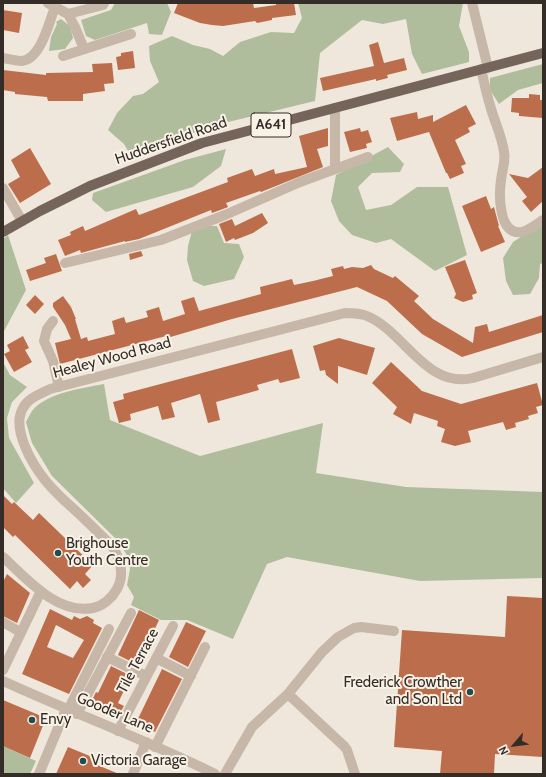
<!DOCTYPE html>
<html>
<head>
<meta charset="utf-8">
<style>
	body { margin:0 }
	#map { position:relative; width:546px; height:777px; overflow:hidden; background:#efe7db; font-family:Cabin,sans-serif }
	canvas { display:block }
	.frame { position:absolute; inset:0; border:4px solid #342c27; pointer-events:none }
	.north { position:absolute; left:494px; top:725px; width:40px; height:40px; -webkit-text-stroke:3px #f8f1e6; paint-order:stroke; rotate:242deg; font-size:11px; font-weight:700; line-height:16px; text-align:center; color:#342c27 }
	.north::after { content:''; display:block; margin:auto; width:14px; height:18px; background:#342c27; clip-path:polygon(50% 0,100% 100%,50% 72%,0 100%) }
</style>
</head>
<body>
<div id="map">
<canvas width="546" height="777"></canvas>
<div class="frame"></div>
<div class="north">N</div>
</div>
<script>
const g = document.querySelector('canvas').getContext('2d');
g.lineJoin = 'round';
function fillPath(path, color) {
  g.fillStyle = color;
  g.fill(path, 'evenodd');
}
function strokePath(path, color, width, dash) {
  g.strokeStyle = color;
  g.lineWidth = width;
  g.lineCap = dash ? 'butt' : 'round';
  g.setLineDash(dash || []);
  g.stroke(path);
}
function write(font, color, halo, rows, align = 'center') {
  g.font = font + ' Cabin,sans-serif';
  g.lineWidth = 4;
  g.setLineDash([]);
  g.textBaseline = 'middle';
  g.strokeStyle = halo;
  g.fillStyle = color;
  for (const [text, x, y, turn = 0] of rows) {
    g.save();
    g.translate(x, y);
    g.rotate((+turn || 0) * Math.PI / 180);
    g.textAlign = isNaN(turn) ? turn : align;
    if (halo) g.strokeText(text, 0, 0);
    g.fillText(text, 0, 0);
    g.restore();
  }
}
fillPath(new Path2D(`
	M115 3H167L171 12 162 35 149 34 147 23 95 40 86 36 81 20 111 10Z
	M298 3H463L459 26 469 52V62L422 74 412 54 406 19 383 24 362 20 320 53 315 101 224 123 130 154 124 144 108 130 117 113 133 96 143 94 159 82 150 61 149 46 172 36 193 45 210 49 223 56 240 42 271 32 294 33 302 18Z
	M61 19 70 26 73 38 65 49 49 51 51 37 57 24 56 22Z
	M543 64V83L518 90 499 104 490 90V78Z
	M388 147 404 164 400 172 372 173 358 187 366 210 391 205 417 187H448L467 255 435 271 391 239 376 243 352 235 339 221 331 201 336 175Z
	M226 149 221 166 193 187 106 212 92 200 93 193 185 160Z
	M543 223V263L540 264 539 278 530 294 513 295 506 281 503 258 513 242Z
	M203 226H217L224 243 239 244 244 257 234 279 204 286 193 281 187 260 188 246 192 231Z
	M8 235 26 290 3 333V239Z
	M3 362 10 375 27 387 12 402 7 418 9 438 34 483 16 503 3 488Z
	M104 384 110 420 200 456 323 423 316 473 406 487 543 492V578L420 581 287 557 267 564 233 639 187 620H161L131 605 134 597 127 585 130 569 128 557 118 541 52 476 32 443 26 422C28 418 30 414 32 411 46 393 83 388 104 384Z
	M3 746 36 761 30 774H3Z`), '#b0bd9c');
fillPath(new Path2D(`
	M178 3H253L254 8 276 5V3H294L296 15 272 18V20L257 23 255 21 223 26 212 25 200 23 174 13Z
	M3 10 22 13 19 33 3 30Z
	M378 42 384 63 404 58 407 70 387 75 388 78 376 81V79L323 91 320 78 374 66 369 45Z
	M133 51 135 68 118 70 116 57 121 56V53Z
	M112 63 114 83 104 84 105 91 83 94V101H48L47 97 15 94V92L3 90V70L46 75V73L93 72 92 64Z
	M529 94 540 95V100H543V118L519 116V113L511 112 512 98H529Z
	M466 105 476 124 468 128 470 132 455 140 466 164 461 166 464 173 450 179 447 173H446L429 132 397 141 390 118 417 112 418 119 433 115V122Z
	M328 128V146L317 149 323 167 261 192 260 191 226 203 228 207 223 209 212 213 211 210 139 239 125 242V241L81 253 80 250 65 256 58 240 71 235 70 232 83 226 85 231 136 209 139 215 228 182 227 178 252 169 255 176 274 169 275 174 307 167 299 136Z
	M360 128 361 132 368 130 372 142 366 144 367 148 350 152 344 132Z
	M30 148 51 184 20 203 8 184 20 177 11 160Z
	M543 167V201L531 212 522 201 527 197 509 174 528 178Z
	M486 196 491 209 494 207 495 211 499 226H498L505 242 481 252 462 206Z
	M262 213 268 223 253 233 235 240 234 238 226 242 219 224 232 219 235 226Z
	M141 251 143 256 130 260 129 254Z
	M56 254 62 271 30 281 26 270 46 263 44 258Z
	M465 260 477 293 472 295 473 299 463 302 454 298 456 294 445 267Z
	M371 265 374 269 393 278 395 276 419 296 414 301 433 319 473 343 475 327 487 324 489 332 543 315V332L462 357 422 334 387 301 357 287 232 319 167 338 166 336 60 364 55 343 71 339 65 325 53 307V303L63 296 71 307 76 319H75L81 339 87 337 88 341 115 334 112 321 124 317 126 323 148 317 146 311 159 307 163 321 185 314 181 301 194 297 199 311 261 294 260 287 292 279 294 285 313 281 333 276 331 269 343 266 344 269 352 267 363 268Z
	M35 295 44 304 35 314 26 305Z
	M23 336 29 348 25 350 32 362 14 372 4 354 10 351 7 345Z
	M339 338 375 348 367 375 338 366V384L326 375 325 370 320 371 313 346Z
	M292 349 300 378 280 383 278 379 257 385 259 390 216 402 220 420 208 423 200 394 171 403 175 417 162 420 158 406 130 414 131 420 119 423 113 402 124 399 123 394Z
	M391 362 422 391 461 404 537 383 543 405 536 407 538 413 528 416 529 419 515 423 516 427 506 430 503 422 468 431 471 442 455 446 441 442 445 429 437 426 438 421 414 413 411 424 393 414 397 407 372 383Z
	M3 495 12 504 14 502 33 520 39 513 93 565 85 574 91 580 83 588 77 581 70 589 15 535 13 537 3 527Z
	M7 574 30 593 17 623 3 616V582Z
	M507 596 543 598V757L495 754 494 774H440L442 751 394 747 402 630 505 637Z
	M50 609 72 620 74 616 80 619 87 616 94 620 93 623 102 628 69 694 22 674ZM56 625 84 640 73 658 47 647Z
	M139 610 159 620 138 665 118 655Z
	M186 622 206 631 188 667 169 657Z
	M111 666 131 676 118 703 124 706 118 716 91 702 96 692 98 693Z
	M162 669 182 679 155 732 136 723Z
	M3 700 46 718 30 758 3 746Z
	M68 747 97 759 95 764 119 774H56Z`), '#bc6e4c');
strokePath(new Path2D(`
	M48 3 68 14 103 5 104 3
	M472 3 488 68
	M68 14 75 27 84 49
	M63 56 131 34
	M3 58C9 59 16 61 22 61 41 59 49 22 55 7
	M481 69C484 81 486 93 490 105 494 121 502 136 504 152 506 162 502 170 501 180 499 194 498 236 522 232 529 230 537 224 543 220
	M335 108V169
	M3 188 22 221
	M65 263 161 240 225 215 300 182 368 157
	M53 321 47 329 44 341 53 361 59 387
	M3 557C27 579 57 615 93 608 103 606 112 598 117 589 125 574 121 560 112 546 97 531 82 516 66 502 59 495 51 488 45 480 32 464 11 428 23 408 28 398 41 394 50 389L345 313C353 313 360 313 367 316 404 331 426 389 473 378L543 357
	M3 622 20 632
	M107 657 146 676
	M156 658 191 676
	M3 670 41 591
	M3 681C73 713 146 740 215 774
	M288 694 344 746 347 750 355 774
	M68 710 109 629
	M77 714 131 613
	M118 731 173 626
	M155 747 205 647
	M39 774 66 709
	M133 774 146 742
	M225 774 252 727 288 694 322 652 338 637 354 628 361 627 394 631`), '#c6b7a8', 10);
strokePath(new Path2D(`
	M3 232 40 211 90 186 202 143 543 53`), '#74645a', 10);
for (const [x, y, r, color] of [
	[58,553,4,"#204c52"],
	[470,692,4,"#204c52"],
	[32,720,4,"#204c52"],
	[83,761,4,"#204c52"]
]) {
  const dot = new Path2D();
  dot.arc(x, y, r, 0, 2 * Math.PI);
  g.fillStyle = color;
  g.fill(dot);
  strokePath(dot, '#f8f1e6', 1.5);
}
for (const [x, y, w] of [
	[271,125,40]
]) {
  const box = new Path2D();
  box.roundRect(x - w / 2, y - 12, w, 24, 3);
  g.fillStyle = '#f8f1e6';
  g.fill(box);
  strokePath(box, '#342c27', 1);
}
write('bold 14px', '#342c27', null, [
	["A641",271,125]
]);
write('15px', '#342c27', '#f8f1e6', [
	["Huddersfield Road",171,141,-19],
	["Healey Wood Road",112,358,-15],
	["Tile Terrace",138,661,-62],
	["Gooder Lane",115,713,23]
]);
write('15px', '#342c27', '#f8f1e6', [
	["Brighouse",66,544],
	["Youth Centre",66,561],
	["Frederick Crowther",462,683,"right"],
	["and Son Ltd",462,700,"right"],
	["Envy",40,720],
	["Victoria Garage",91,761]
], 'left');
</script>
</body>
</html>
